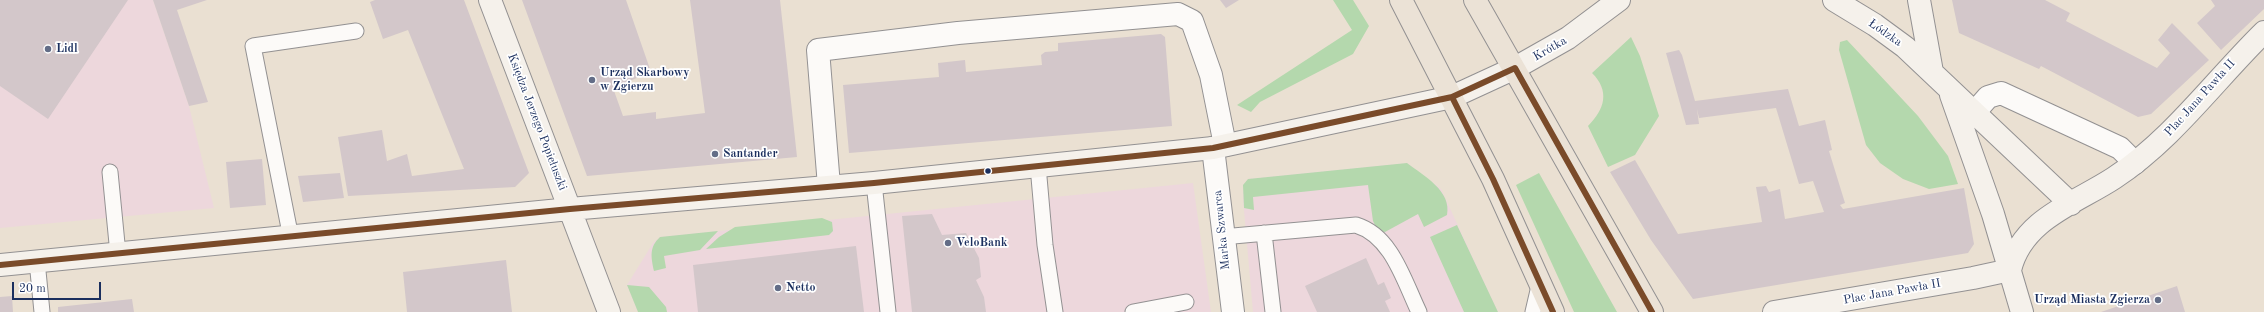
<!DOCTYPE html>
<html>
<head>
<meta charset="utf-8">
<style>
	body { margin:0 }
	#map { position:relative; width:2264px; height:312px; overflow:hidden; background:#eae0d2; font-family:"Old Standard TT",serif }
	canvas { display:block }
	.scale { position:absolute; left:12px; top:282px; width:89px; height:18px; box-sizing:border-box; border:2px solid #1b2f5e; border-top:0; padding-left:5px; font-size:12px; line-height:14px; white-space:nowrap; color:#1b2f5e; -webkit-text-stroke:3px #fff; paint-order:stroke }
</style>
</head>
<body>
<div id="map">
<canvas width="2264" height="312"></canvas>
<div class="scale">20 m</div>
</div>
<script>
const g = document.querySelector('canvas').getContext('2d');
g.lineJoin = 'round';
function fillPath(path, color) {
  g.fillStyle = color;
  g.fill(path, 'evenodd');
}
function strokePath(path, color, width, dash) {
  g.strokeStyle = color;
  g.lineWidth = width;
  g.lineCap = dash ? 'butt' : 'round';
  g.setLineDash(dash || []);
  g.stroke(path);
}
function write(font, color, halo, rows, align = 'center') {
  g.font = font + ' "Old Standard TT",serif';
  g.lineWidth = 3.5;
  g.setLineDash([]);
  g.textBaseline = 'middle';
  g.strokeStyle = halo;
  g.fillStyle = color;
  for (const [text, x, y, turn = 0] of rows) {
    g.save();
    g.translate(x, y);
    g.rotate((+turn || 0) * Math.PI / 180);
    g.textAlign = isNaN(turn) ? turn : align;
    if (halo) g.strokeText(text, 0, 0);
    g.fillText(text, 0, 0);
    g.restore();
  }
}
fillPath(new Path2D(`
	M0 0H153L189 106 214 208 0 228Z
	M1407 163 1441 189 1498 312H1253L1243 199V185L1248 179Z
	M1193 183 1211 312H638L627 285 653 243 660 237Z`), '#edd7dc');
fillPath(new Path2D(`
	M1333 0H1353L1369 26 1353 54 1260 102 1251 112 1237 105 1352 30Z
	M1631 37 1640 56 1659 116 1635 155 1608 167 1588 126C1605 109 1610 91 1592 73Z
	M1847 40 1918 116 1948 156 1958 184 1929 189 1903 179 1880 163 1866 145 1839 50 1840 42Z
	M1407 163C1424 176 1452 191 1447 215L1424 227 1418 214 1385 232 1378 231 1373 221 1368 185 1253 197 1254 210 1244 208 1243 185 1248 179Z
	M1539 173 1617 312H1574L1516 185Z
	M822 218 832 222 833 231 829 235 706 249 719 237 735 227Z
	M1457 225 1498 312H1464L1430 237Z
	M718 231 700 250 664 256 666 268 654 271C651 257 649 247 660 237Z
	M627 285 649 287 666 307 667 312H638Z`), '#b4d8ad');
fillPath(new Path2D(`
	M0 0H128L48 119 0 86Z
	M153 0H207L177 10 208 102 189 106Z
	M375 0H464L529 173 515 187 348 196 338 137 382 130 387 161 407 154 412 176 464 169 408 30 383 39 370 2Z
	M522 0H626L651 72 613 88 623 116 656 112V119L705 113 690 0H780L797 157 587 176Z
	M1220 0H1239L1226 8Z
	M1952 0H2045L2070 13 2066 21 2157 68 2170 53 2158 40 2172 23 2209 60 2151 114 2138 117 2041 66 2039 69 1959 33Z
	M2211 0H2264V9L2221 50 2197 23 2215 6Z
	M1161 34 1165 37 1172 126 849 153 843 85 939 77 938 63 965 60 966 72 1042 65 1041 55 1045 52 1058 51V43Z
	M1679 50 1682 55 1695 101 1788 89 1799 126 1825 120 1832 150 1829 151 1845 203 1840 205 1843 209 1964 188 1974 244 1968 253 1693 299 1651 240 1610 172 1635 160 1678 234 1762 222 1756 187 1766 186 1769 192 1780 189 1785 219 1824 212 1813 181 1799 184 1776 108 1699 118 1697 109 1699 124 1686 125 1666 53Z
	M262 159 266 205 230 208 226 162Z
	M340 173 344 198 303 202 298 176Z
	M932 214 942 235 966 233 979 258 981 277 976 280 984 297 986 312H912L902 216Z
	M856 246 864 312H698L693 265Z
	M1366 258 1378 285 1384 282 1391 298 1385 301 1390 312H1317L1305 286Z
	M506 260 512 312H407L403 272Z
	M2177 286 2185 312H2101Z
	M12 296 13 312H0V297Z
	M132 299 134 312H58V307Z`), '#d3c7ca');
const lane = new Path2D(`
	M1038 166 1045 245 1055 312
	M110 172 118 254
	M874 183 888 312
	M1264 233 1273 312
	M1222 237 1356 225C1392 236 1404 281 1419 312
	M291 238 253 46 356 31
	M37 261 42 312
	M1133 312 1186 302
	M1533 312 1540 282`);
const street = new Path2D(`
	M1974 113 1988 97 2001 93 2120 148 2135 163
	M1213 148 1233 312
	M829 186 818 50 958 33 1178 14 1192 21 1211 75 1225 145`);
const secondary = new Path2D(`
	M490 0 609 312
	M1834 0 1875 25 1905 47 2071 204
	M1919 0 1932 72
	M1951 95 1993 214 2022 312
	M0 265 570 209 874 183 1213 148 1452 97 1515 68 1568 38 1619 0
	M1774 312 1973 278 2010 270C2022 219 2076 203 2114 178 2173 139 2214 81 2264 32`);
const primary = new Path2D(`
	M1401 0 1493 179 1553 312
	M1475 0 1652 312`);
strokePath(lane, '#939192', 17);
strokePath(street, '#939192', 24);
strokePath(secondary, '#939192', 24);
strokePath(primary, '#939192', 24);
strokePath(lane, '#fcfaf8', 15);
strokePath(street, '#fcfaf8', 22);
strokePath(secondary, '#f5f1eb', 22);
strokePath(primary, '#ebe2d6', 22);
strokePath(new Path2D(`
	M1452 97 1493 179 1553 312
	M0 265 570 209 874 183 1213 148 1452 97 1515 68 1652 312`), '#7a4b2a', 6);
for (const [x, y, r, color] of [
	[48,49,4,"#636d87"],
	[592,80,4,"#636d87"],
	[715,154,4,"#636d87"],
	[988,171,3.5,"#1b2f5e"],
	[948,243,4,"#636d87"],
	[778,288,4,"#636d87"],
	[2158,300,4,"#636d87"]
]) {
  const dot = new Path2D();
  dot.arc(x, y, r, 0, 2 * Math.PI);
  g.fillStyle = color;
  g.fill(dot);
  strokePath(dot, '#fff', 1.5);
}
write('12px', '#1b2f5e', '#fff', [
	["Łódzka",1885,33,35],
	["Krótka",1550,49,-30],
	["Plac Jana Pawła II",2200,98,-48],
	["Księdza Jerzego Popiełuszki",537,122,69],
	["Marka Szwarca",1222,230,-96],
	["Plac Jana Pawła II",1892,292,-10]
]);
write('bold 12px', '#1b2f5e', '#fff', [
	["Lidl",56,49],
	["Urząd Skarbowy",600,73],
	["w Zgierzu",600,87],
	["Santander",723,154],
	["VeloBank",956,243],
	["Netto",786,288],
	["Urząd Miasta Zgierza",2150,300,"right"]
], 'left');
</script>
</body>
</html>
